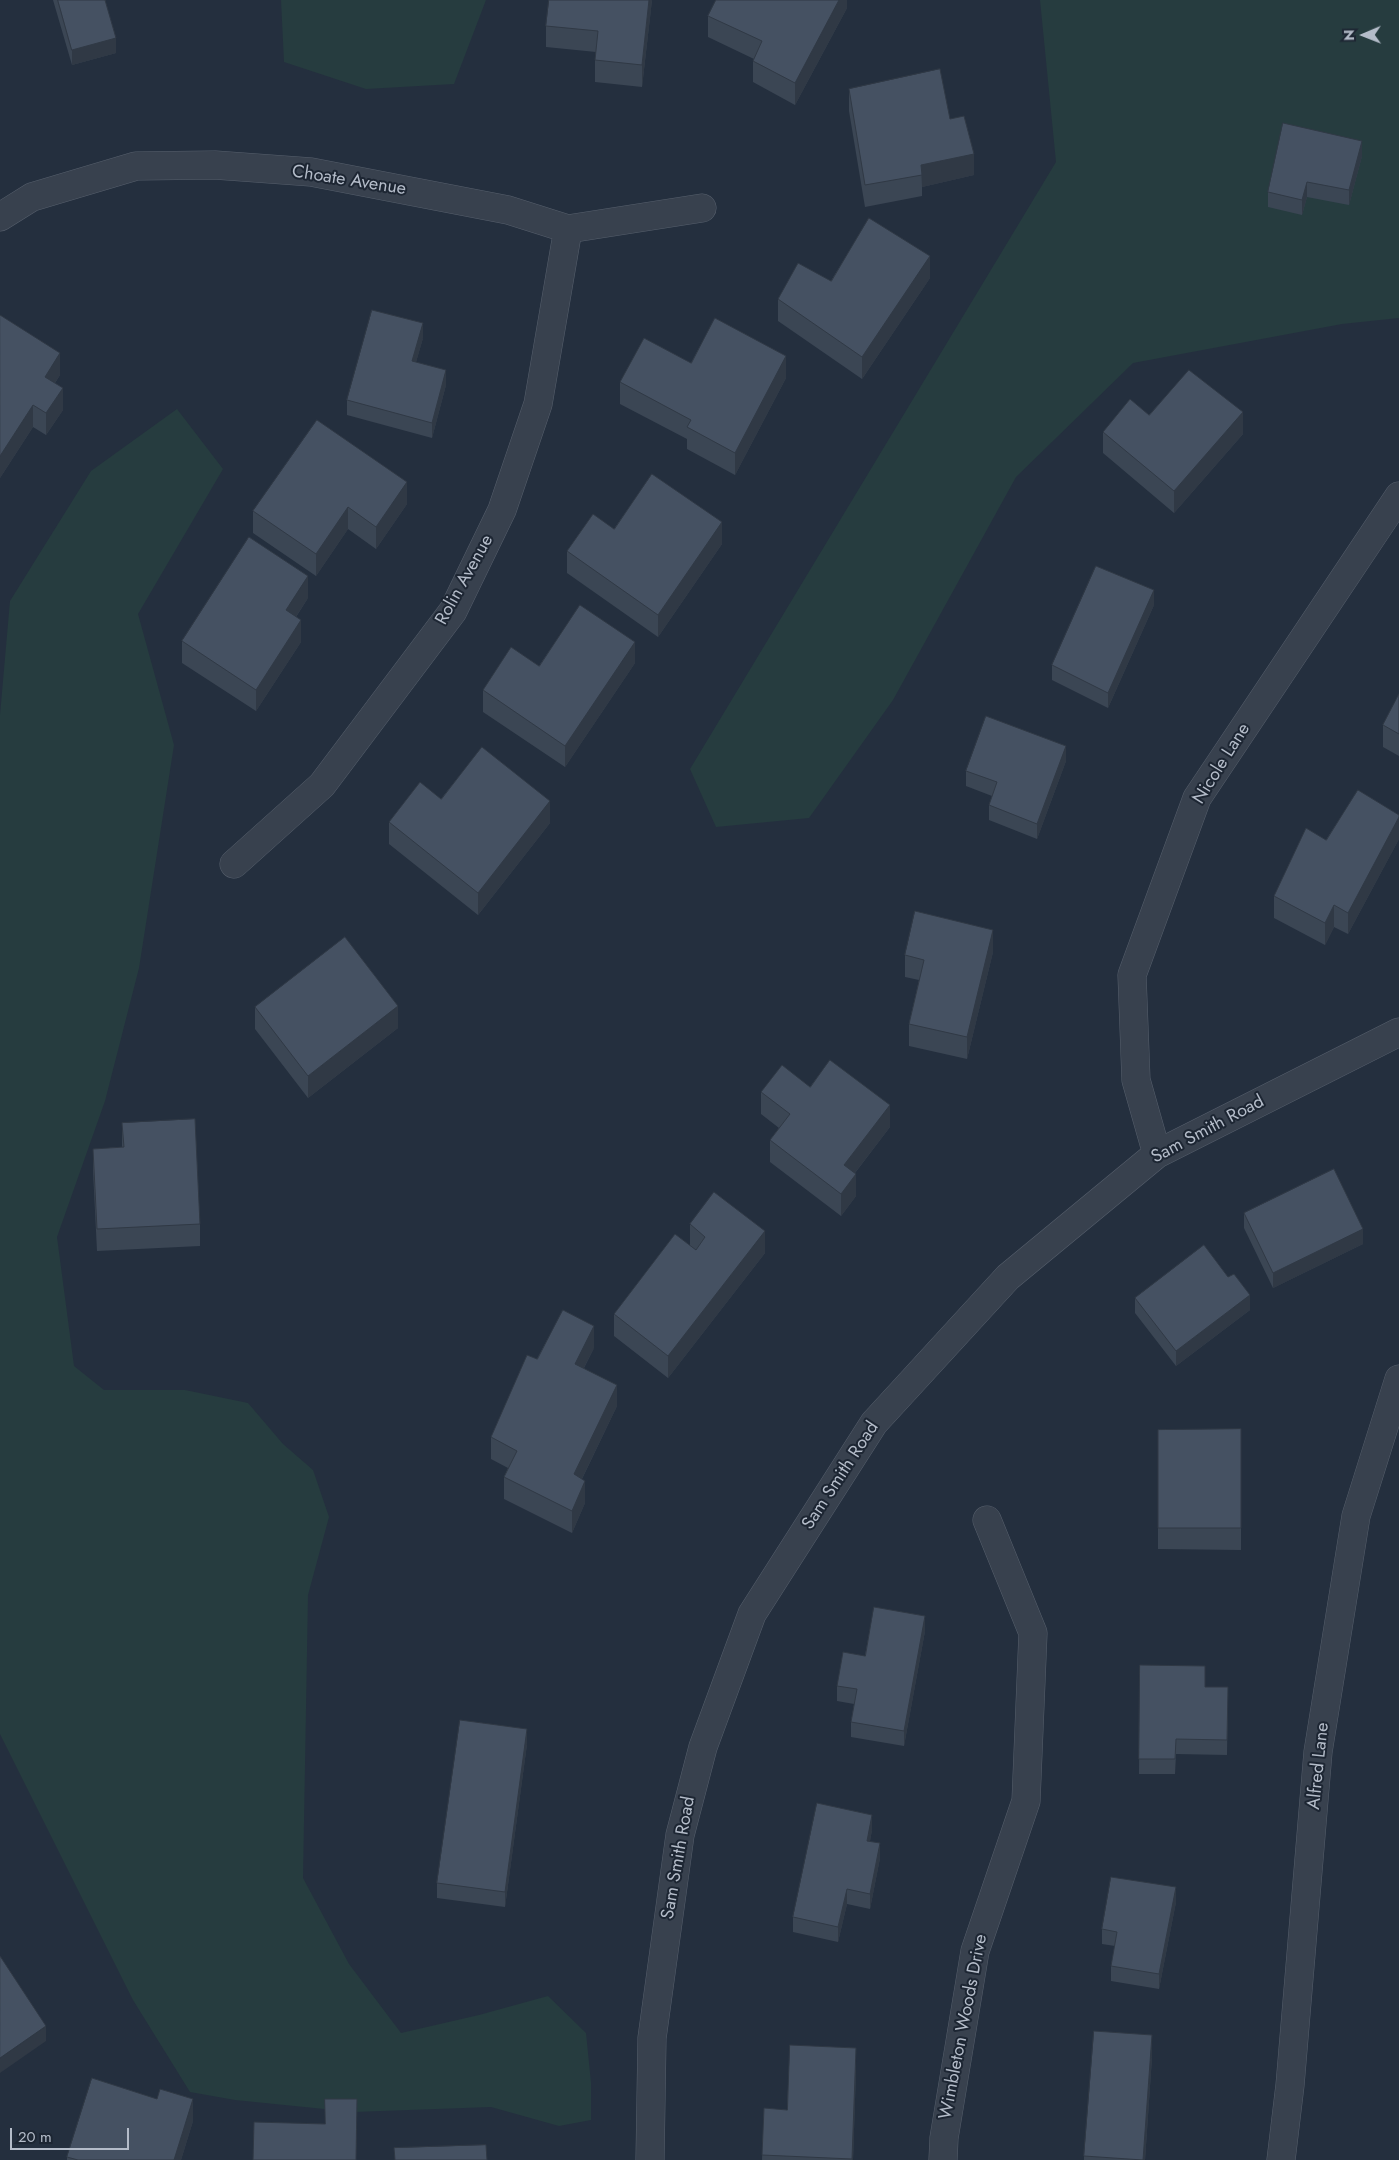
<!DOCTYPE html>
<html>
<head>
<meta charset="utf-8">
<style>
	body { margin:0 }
	#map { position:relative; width:1399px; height:2160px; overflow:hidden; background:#242f3e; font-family:Jost,sans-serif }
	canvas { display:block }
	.north { position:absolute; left:1339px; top:10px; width:50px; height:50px; -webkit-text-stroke:4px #1d2633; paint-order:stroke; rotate:269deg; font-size:14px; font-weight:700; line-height:20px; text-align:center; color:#b4bcc9 }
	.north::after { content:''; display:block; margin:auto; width:18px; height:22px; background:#b4bcc9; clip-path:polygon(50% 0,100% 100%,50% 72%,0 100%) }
	.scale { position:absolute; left:10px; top:2128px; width:119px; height:22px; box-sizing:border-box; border:2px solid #b4bcc9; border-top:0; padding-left:6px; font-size:15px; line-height:18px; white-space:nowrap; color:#b4bcc9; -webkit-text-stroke:4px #1d2633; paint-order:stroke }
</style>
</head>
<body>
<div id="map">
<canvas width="1399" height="2160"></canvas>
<div class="north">N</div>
<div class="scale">20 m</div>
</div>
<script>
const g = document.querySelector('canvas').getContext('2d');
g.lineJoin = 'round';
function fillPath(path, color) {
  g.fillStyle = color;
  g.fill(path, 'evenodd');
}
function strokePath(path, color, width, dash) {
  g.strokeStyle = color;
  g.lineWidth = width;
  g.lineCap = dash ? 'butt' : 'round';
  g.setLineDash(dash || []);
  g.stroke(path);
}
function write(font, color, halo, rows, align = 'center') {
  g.font = font + ' Jost,sans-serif';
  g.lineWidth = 4;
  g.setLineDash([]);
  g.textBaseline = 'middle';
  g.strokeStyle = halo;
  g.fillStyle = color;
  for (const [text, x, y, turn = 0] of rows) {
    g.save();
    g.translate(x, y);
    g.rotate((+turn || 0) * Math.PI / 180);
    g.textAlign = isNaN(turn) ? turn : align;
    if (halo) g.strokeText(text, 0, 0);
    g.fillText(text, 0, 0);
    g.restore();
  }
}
fillPath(new Path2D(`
	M281 0H486L454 84 366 89 284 62Z
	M1040 0H1399V318L1342 324 1133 363 1016 477 893 700 809 818 716 827 690 769 1056 162Z
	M177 409 223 469 138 614 174 745 139 968 105 1101 57 1237 74 1366 104 1390H185L248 1403 283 1444 313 1470 329 1517 308 1595 303 1878 349 1964 401 2033 479 2015 548 1996 586 2033 591 2083V2120L559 2126 491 2107 354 2112 235 2100 190 2092 133 2000 0 1734V715L10 601 91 471Z`), '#263c3f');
const minor = new Path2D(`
	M0 217 32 197 136 166 215 165 311 172 508 210 568 229 702 208
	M234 864 322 785 453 611 502 510 538 404 568 229
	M1157 1154 1136 1080 1132 975 1197 798 1399 496
	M650 2160 652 2038 680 1835 703 1747 752 1614 874 1423 1008 1277 1157 1154 1399 1032
	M943 2160 944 2138 975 1951 1026 1801 1033 1633 987 1520
	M1281 2160 1290 2085 1318 1752 1356 1516 1399 1379`);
strokePath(minor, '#565f6c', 29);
strokePath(minor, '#38414e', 28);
fillPath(new Path2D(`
	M53 0H105L116 53 72 65Z
	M652 0 642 87 595 82V60L596 52 546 47V26Z
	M847 0V8L795 105 753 82V61L754 59 708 37V16Z
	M849 89 950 119 974 175 922 187V196L865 207 849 111Z
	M1362 156 1349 205 1307 197 1302 215 1268 207V192Z
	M930 278 862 379 778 321V299L831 281Z
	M0 315 60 375 55 383 63 410 46 435 33 427 0 478Z
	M423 338 416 362 446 385 432 438 347 415V400Z
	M691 363 786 378 735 475 687 449V439L620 404V382Z
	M1149 415 1243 434 1174 513 1103 453V432Z
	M407 504 376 549 348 529 316 576 253 533V511Z
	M614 529 722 544 658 637 567 573V551Z
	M308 598 296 617 301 642 256 711 182 663V641Z
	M1154 605 1108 708 1052 680V665Z
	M635 663 565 767 483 712V690L539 666Z
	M1399 694V756L1383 747V725Z
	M1066 761 1037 839 989 820V805L992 796 966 786V771Z
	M441 799 550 823 478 915 389 844V822Z
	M1399 815V839L1348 934 1334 927 1325 945 1274 918V896L1326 840Z
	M993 952 967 1059 909 1046V1024L919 980 905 977V955Z
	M255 1007 398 1028 308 1098 255 1029Z
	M810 1087 890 1127 855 1173 856 1196 841 1216 770 1162V1140L779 1128 761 1114V1092Z
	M122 1123 200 1224V1246L97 1251 93 1171V1149L122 1147Z
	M1244 1213 1363 1244 1273 1288 1244 1228Z
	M690 1224 765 1253 668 1378 614 1336V1314L690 1246Z
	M1135 1298 1250 1310 1176 1366 1135 1313Z
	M594 1348 584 1368 617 1406 582 1479 585 1503 572 1533 504 1499V1477L508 1468 491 1459V1437Z
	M1241 1429V1550L1158 1549V1430Z
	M925 1631 904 1746 851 1737V1722L854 1704 837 1701V1686L865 1656Z
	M1140 1665 1205 1687H1228L1227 1755 1176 1754 1175 1774H1139Z
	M527 1744 505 1907 437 1898V1883Z
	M872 1830 870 1841 880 1858 870 1909 847 1904 838 1942 793 1932V1917Z
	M1176 1902 1159 1989 1111 1981V1966L1115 1946 1102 1944V1929Z
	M1152 2057 1145 2160H1084V2156Z
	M856 2070 853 2160H762L764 2108 787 2110Z
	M193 2121 181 2160H67V2157Z`), '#3b4654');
fillPath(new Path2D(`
	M649 0H652L642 87V65Z
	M839 0H847V8L795 105V83Z
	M116 38V53L72 65V50Z
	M1362 141V156L1349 205V190Z
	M974 154V175L922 187 921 165Z
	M1307 182V197L1302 215V200Z
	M930 256V278L862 379V357Z
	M423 323V338L412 376V361Z
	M60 353V375L45 398V377Z
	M786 356V378L735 475V453Z
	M446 370V385L432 438V423Z
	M63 388V410L46 435V413Z
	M33 405V427L0 478V456Z
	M1243 412V434L1174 513V491Z
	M407 482V504L376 549V527Z
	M348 507V529L316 576V554Z
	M722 522V544L658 637V615Z
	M308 576V598L286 632V610Z
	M1154 590V605L1108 708V693Z
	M301 620V642L256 711V690Z
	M635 642V663L565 767V746Z
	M1066 746V761L1037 839V824Z
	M550 801V823L478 915V893Z
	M1399 817V839L1348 934V913Z
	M1334 905V927L1325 945V923Z
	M993 930V952L967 1059V1037Z
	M398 1006V1028L308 1098V1076Z
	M890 1105V1127L844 1187V1165Z
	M856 1174V1196L841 1216V1194Z
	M1363 1229V1244L1273 1288V1273Z
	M765 1231V1253L668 1378V1356Z
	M1250 1295V1310L1176 1366V1351Z
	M594 1326V1348L575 1385V1364Z
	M617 1385V1406L574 1495V1474Z
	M585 1481V1503L572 1533V1511Z
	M925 1616V1631L904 1746V1731Z
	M527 1729V1744L505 1907V1892Z
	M872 1815V1830L867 1856V1841Z
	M880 1843V1858L870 1909V1894Z
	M1176 1887V1902L1159 1989V1974Z
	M847 1889V1904L838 1942V1927Z
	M46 2026V2041L0 2073V2058Z
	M1152 2035V2057L1145 2160H1143Z
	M856 2048V2070L853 2160H852Z
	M193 2099V2121L181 2160H174Z`), '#303945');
const building = new Path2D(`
	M58 0H105L116 38 72 50Z
	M549 0H649L642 65 595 60 598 31 546 26Z
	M716 0H839L795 83 753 61 762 41 708 16Z
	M940 69 950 119 964 116 974 154 921 165 922 175 865 185 849 89Z
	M1283 123 1362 141 1349 190 1307 182 1302 200 1268 192Z
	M869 218 930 256 862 357 778 299 798 263 831 281Z
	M372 310 423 323 412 361 446 370 432 423 347 400Z
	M0 315 60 353 45 377 63 388 46 413 33 405 0 456Z
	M715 318 786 356 735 453 687 427 691 420 620 382 644 338 691 363Z
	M1189 370 1243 412 1174 491 1103 432 1130 399 1149 415Z
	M317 420 407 482 376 527 348 507 316 554 253 511Z
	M652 474 722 522 658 615 567 551 593 514 614 529Z
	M249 537 308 576 286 610 301 620 256 690 182 641Z
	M1096 566 1154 590 1108 693 1052 665Z
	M580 605 635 642 565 746 483 690 511 647 539 666Z
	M1399 694V734L1383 725Z
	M986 716 1066 746 1037 824 989 805 997 782 966 771Z
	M482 747 550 801 478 893 389 822 420 782 441 799Z
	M1358 790 1399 815V817L1348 913 1334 905 1325 923 1274 896 1306 828 1326 840Z
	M915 911 993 930 967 1037 909 1024 924 960 905 955Z
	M345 937 398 1006 308 1076 255 1007Z
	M830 1060 890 1105 844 1165 856 1174 841 1194 770 1140 790 1114 761 1092 782 1065 810 1087Z
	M195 1119 200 1224 97 1229 93 1149 124 1147 122 1123Z
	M1334 1169 1363 1229 1273 1273 1244 1213Z
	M714 1192 765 1231 668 1356 614 1314 675 1234 696 1250 705 1237 690 1224Z
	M1204 1245 1228 1277 1234 1274 1250 1295 1176 1351 1135 1298Z
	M563 1310 594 1326 575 1364 617 1385 574 1474 585 1481 572 1511 504 1477 517 1451 491 1437 527 1355 537 1359Z
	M1241 1429V1528H1158V1430Z
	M874 1607 925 1616 904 1731 851 1722 857 1689 837 1686 843 1652 865 1656Z
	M1140 1665 1205 1666V1687H1228L1227 1740 1176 1739 1175 1759H1139Z
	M460 1720 527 1729 505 1892 437 1883Z
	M817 1803 872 1815 867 1841 880 1843 870 1894 847 1889 838 1927 793 1917Z
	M1111 1877 1176 1887 1159 1974 1111 1966 1117 1932 1102 1929Z
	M0 1956 46 2026 0 2058Z
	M1094 2031 1152 2035 1143 2160 1084 2156Z
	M790 2045 856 2048 852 2159 762 2155 764 2108 787 2110Z
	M92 2078 157 2099 160 2089 193 2099 174 2160H78L67 2157Z
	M325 2099H357L356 2160H253L254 2122 325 2124Z
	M486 2145 487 2160H395L394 2148Z`);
fillPath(building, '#455162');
strokePath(building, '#303945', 1);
write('18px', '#b4bcc9', '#1d2633', [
	["Choate Avenue",349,181,9],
	["Rolin Avenue",465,580,-61],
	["Nicole Lane",1222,764,-58],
	["Sam Smith Road",1208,1130,-28],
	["Sam Smith Road",841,1476,-57],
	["Alfred Lane",1319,1766,-84],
	["Sam Smith Road",679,1858,-80],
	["Wimbleton Woods Drive",964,2027,-79]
]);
</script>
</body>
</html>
